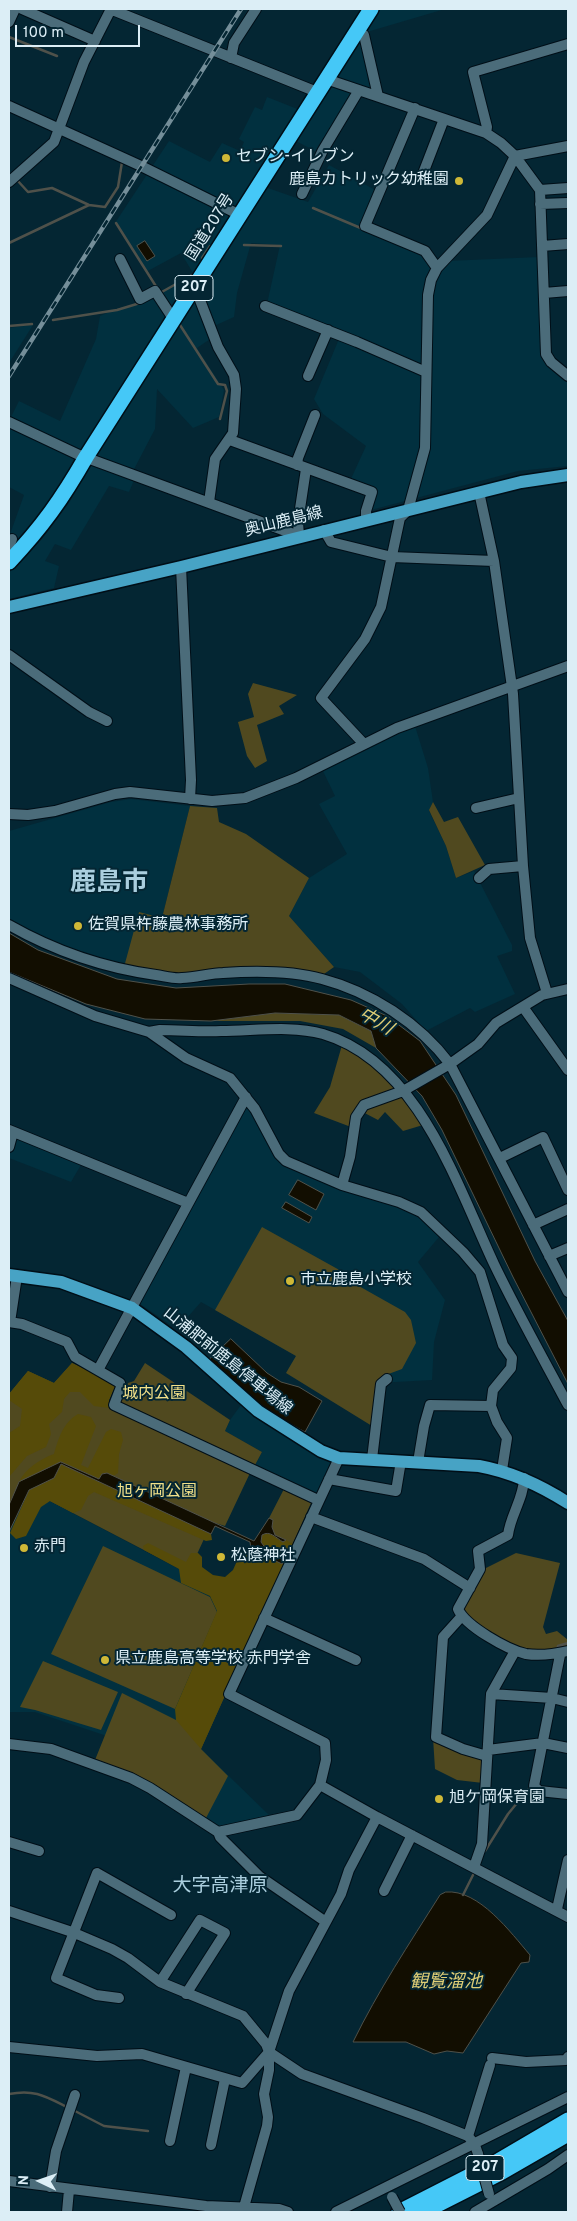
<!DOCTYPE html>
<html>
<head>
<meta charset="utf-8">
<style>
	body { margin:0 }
	#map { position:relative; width:577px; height:2221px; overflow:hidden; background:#042633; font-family:Overpass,sans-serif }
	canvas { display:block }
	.frame { position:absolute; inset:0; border:10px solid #dceef6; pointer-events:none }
	.north { position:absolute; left:15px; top:2156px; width:50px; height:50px; -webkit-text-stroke:4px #042633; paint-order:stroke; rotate:273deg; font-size:14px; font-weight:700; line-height:20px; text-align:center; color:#dceef6 }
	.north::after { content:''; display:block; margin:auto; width:18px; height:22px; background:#dceef6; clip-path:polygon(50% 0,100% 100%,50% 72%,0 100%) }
	.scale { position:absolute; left:15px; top:25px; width:125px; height:22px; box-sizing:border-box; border:2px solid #dceef6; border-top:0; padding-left:6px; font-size:15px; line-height:18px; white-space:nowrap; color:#dceef6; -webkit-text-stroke:4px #042633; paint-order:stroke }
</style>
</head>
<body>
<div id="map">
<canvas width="577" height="2221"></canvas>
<div class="frame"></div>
<div class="north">N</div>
<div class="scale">100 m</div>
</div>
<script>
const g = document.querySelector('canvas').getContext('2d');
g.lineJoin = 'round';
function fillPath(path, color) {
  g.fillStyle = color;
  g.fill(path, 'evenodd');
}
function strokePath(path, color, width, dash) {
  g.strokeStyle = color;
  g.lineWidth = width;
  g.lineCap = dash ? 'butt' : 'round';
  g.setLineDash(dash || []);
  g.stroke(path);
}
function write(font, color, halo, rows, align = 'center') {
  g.font = font + ' Overpass,"Noto Sans JP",sans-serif';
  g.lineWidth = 4;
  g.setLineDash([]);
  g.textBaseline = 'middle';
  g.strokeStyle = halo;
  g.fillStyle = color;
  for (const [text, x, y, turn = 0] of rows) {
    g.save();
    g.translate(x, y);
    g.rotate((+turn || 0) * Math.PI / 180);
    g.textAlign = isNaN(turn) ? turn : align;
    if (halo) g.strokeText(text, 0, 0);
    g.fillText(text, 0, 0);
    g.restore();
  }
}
fillPath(new Path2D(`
	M377 9H445L367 32 380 93 356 87 315 151 294 140Z
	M267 97 300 110 194 273 175 306 52 500 31 526 9 548V537L24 495 9 487V416L11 417 19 401 60 421 96 339 100 316 116 309 141 302 193 273 181 253 146 272 115 223 169 141 210 162 222 143 240 151 244 142 239 139 255 107 262 110Z
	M329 165 377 191 362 227 423 253 439 270 447 261 539 257 542 350 568 379V466L518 471 371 510 376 491 350 481 366 446 323 414 314 399 341 334 267 304 280 245 251 243 237 293 234 317 214 326 216 335 197 348 224 390 219 417 193 428 157 389 155 429 131 475 135 478 129 492 109 486 71 550 55 544 45 561 59 566 54 588 9 599V573L42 539 69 503 100 447 265 187 308 202Z
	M33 325 9 363V328Z
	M415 726 428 768 433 802 429 811 446 846 456 878 474 871 512 945V951L497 956 515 994 475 1012 470 1008 426 1031 402 1004 360 972 334 967 289 916 309 878 347 854 319 804 335 796 322 769Z
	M131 799 190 806 162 918 124 967 59 945 9 921V831L111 802Z
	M248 1108 278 1159 421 1216 439 1237 418 1262 445 1300 434 1342 432 1380 377 1383 286 1373 296 1356 201 1302 177 1329 137 1302 243 1109Z
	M9 1127 86 1156 71 1182 9 1158Z
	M241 1405 285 1435 335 1460 317 1493 255 1465 262 1452 225 1431 230 1420Z
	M23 1487 179 1569 223 1608 201 1749 270 1816 219 1827 155 1785 132 1773 104 1735 35 1712H9V1520Z`), '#01303f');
fillPath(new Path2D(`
	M253 683 297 695 279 706 284 714 257 725 267 761 255 768 247 756 238 722 254 717 248 694Z
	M433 802 444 822 458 817 485 865 456 878 446 846 429 810Z
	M190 806 217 808 219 822 246 834 309 878 289 916 334 967 324 974 182 975 124 967 139 912 162 918Z
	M275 1013 339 1015 371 1031 376 1048 343 1029 300 1021H211Z
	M342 1045 384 1073 423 1125 403 1131 385 1112 378 1120 357 1109 351 1127 314 1113 330 1087Z
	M262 1227 343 1272 341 1276 405 1312 411 1320 416 1343 402 1369 383 1376 372 1426 286 1373 296 1356 215 1310Z
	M72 1363 116 1384 109 1400V1408L250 1473 225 1526 215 1523 208 1540 204 1539 192 1565 234 1586 284 1489 311 1503 201 1749 228 1776 206 1818 155 1785 132 1773 95 1760 122 1693 176 1720 223 1609 211 1585 23 1487 9 1520V1394L28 1371 54 1383Z
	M145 1363 230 1420 225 1431 262 1452 255 1465 120 1403 128 1383 134 1381Z
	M103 1546 210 1597 217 1612 175 1709 51 1654Z
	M516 1553 560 1563 543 1627 546 1634 557 1631 568 1640V1648C554 1652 532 1653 517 1649 503 1645 477 1624 464 1616L462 1609 482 1570Z
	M43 1661 118 1692 101 1730 35 1710 20 1707Z
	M433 1738 484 1757 483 1783 457 1780 435 1769Z`), '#50491f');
fillPath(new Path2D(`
	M72 1363 116 1384 109 1400V1408L94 1406 80 1392H70L64 1399 62 1412 49 1424 51 1434 46 1447 27 1456 9 1477V1433L20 1426 22 1409 9 1400V1394L28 1371 54 1383Z
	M78 1414 91 1417 96 1426 81 1465 88 1468 106 1432 111 1429 121 1432 123 1440 119 1454 118 1473 113 1476 106 1473 102 1474 99 1479 61 1462 19 1482C25 1469 40 1459 54 1454 59 1437 63 1423 78 1414Z
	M61 1464 211 1534 212 1540 206 1541 94 1492 88 1496 81 1510 73 1513 50 1501 41 1507 26 1536 16 1539 10 1533 29 1490 54 1478Z
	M265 1533H270L283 1542 286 1540 293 1544 201 1749 176 1720 175 1709 217 1611 210 1596 181 1583 179 1569 144 1550 143 1546 148 1543 186 1562 191 1553H198L202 1557V1567L213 1575 225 1577 233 1570 240 1554 251 1549 282 1564 284 1558 266 1549 261 1542 262 1535Z`), '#564b09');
const water = new Path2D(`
	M145 241 155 256 147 261 137 246Z
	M9 933 38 950 117 979 176 988 249 984H285L351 1000 387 1016 420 1041 456 1095 535 1261 568 1321V1384L513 1277 442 1130 422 1096 376 1048 371 1031 339 1015 275 1013 211 1021 145 1019 86 1004 9 972Z
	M298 1180 324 1194 316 1210 289 1195Z
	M286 1202 312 1217 309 1223 282 1208Z
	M231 1339 267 1373 281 1382 299 1387 322 1401 305 1432 267 1411 209 1360Z
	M61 1462 99 1479 102 1474 107 1473 254 1541 269 1518 273 1520 272 1527 275 1535 286 1540 283 1542C276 1538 270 1530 262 1535L261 1542 266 1549 285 1558 282 1564 251 1549 250 1542 215 1526 211 1534 61 1464 54 1478 29 1490 9 1532V1505L19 1482Z
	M446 1892C479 1889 511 1933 530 1955L529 1962 521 1963 463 2053 447 2051 434 2054 406 2042H353C378 1991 409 1944 440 1895Z`);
fillPath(water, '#120e01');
strokePath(water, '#4f514a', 1);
strokePath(new Path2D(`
	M9 37 57 56
	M17 180 28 192 52 188 89 205 105 207 118 187 122 162
	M313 208 363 229
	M116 223 157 288
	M9 243 89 205
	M244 245 281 246
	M202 258 210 246
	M160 293 192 275
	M53 320 117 310 140 303
	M180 325 218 384 225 385 227 391 220 419
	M9 326 32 324
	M557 1650 558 1646 568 1643
	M485 1851 508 1814 531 1786
	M463 1895 475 1871
	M9 2094C34 2089 45 2096 67 2107
	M75 2111 104 2126 148 2131`), '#4f514a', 2.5);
const minor = new Path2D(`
	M22 9 95 41
	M110 9 317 92
	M9 22 15 9
	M356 31 364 35 378 96
	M231 58 234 43 256 9
	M326 79 486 133 501 143 515 156 540 190 546 354 551 362 568 376
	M9 106 141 166 240 215
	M415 108 365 226 425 251 437 268
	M486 133 487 127 473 72 568 44
	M515 156 568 146
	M422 176 444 119
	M9 182 54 142 84 62 111 9
	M540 190 568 188
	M302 194 323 150 359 90
	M540 204 568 203
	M542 246 568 244
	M120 259 140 299 155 291 174 320
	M192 291 198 295 218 347 234 375 236 389 233 433 215 459 209 502
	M544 293 568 291
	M265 306 357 342 426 372
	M308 376 328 330
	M9 422 79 455 299 536 298 522 306 469
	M230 440 372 492 366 511V520
	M297 465 298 458 315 415
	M479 492 494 561 513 694 523 866 530 938 547 993
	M324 530 331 542 392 557 494 561
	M9 547 12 539
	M181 567 191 780 190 799
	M9 655 89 712 107 721
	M363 743 321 698 365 639 381 607 400 518 408 510 425 448 428 295 431 280 437 268 487 215 515 156
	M476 808 519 798
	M9 814 28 815 55 811 115 794 130 792 212 801 245 798 296 778 397 728 568 666
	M479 878 489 869 523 866
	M9 925C53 950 105 968 156 975 164 976 173 979 182 978 196 978 210 973 223 973 253 971 293 971 322 979 371 992 419 1023 450 1064L568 1292
	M9 978 95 1016 149 1032 186 1058 230 1078 255 1109 279 1154 286 1161 342 1185 399 1202 421 1212 463 1252 480 1272 503 1345 512 1358 511 1368 493 1390 491 1406 497 1422 507 1438 502 1470
	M523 1007 568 1070
	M149 1032 160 1030C181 1030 201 1032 221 1031 254 1031 291 1025 323 1034 418 1062 456 1183 494 1264 517 1312 543 1358 568 1405
	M9 1130 188 1203
	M9 1147 13 1132
	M500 1158 543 1137 568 1190
	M342 1185 350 1157 356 1117 364 1105 403 1091 450 1064 478 1044 496 1023 542 995 568 989
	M533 1225 568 1209
	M549 1256 568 1248
	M9 1322 22 1324 67 1342 75 1357 120 1383 121 1387 114 1405 318 1500
	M10 1322 17 1276
	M98 1370 246 1097
	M372 1459 381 1384 387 1379
	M418 1462 424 1426 430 1405 491 1406
	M524 1478C524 1498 510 1516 508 1535L478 1551 480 1569 458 1609C465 1626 508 1650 526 1654 540 1656 555 1654 568 1651
	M329 1479 396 1491 401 1461
	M311 1517 424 1559 470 1588
	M461 1617 443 1637 436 1737 463 1749 487 1756
	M264 1618 356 1660
	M560 1655 534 1786 539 1791 568 1794
	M491 1694 552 1698 568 1702
	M9 1744 51 1749 131 1778 150 1788 218 1832 220 1837 259 1876 326 1922
	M488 1750 543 1743 568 1748
	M320 1785 377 1817 568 1917
	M218 1832 297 1815 320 1785 326 1760 325 1743 229 1694 339 1458
	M9 1842 39 1851
	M474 1867 482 1844 491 1694 515 1651
	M384 1891 412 1835
	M557 1909 568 1860
	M9 1911 72 1932 112 1949 128 1958 160 1982 243 2016 266 2044 269 2052 302 2074 423 2118 468 2136 475 2145 478 2154
	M160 1982 200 1920 225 1933 186 1994
	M119 1998 96 1995 56 1978 97 1873 171 1915
	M9 2047 97 2056 142 2054 242 2083 269 2052
	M492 2058 526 2062 566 2060 568 2057
	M468 2136 490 2065
	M170 2141 186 2067
	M211 2145 225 2079
	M9 2181 206 2206 279 2209 288 2212
	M50 2187 56 2151 75 2095
	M244 2207 267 2126 268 2117 264 2094 269 2070V2052L289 1991 341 1894 349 1870 377 1817
	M67 2212 69 2190
	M336 2212 568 2097
	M475 2212 548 2169 568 2155`);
const major = new Path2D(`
	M9 607 181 567 521 482 568 475
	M9 1275 61 1282 132 1308 186 1347 258 1411 321 1451 339 1458 479 1466C512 1472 540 1485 568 1503`);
const highway = new Path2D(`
	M9 562C42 527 62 499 86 457L371 9
	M399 2212 493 2164 568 2120
	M423 2212 502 2172 568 2134`);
strokePath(minor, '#000e17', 12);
strokePath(major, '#000e17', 15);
strokePath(highway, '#000e17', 18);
strokePath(minor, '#4b6c7a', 10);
strokePath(major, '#47a3c5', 12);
strokePath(highway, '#45c8f7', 15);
const rail = new Path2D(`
	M9 376 241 9`);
strokePath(rail, '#748e99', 4.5);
strokePath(rail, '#042633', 2.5, [8]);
const minorBridge = new Path2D(`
	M478 2154 489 2194
	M392 2197 400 2212`);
strokePath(minorBridge, '#000e17', 12, []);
strokePath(minorBridge, '#4b6c7a', 10);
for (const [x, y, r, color] of [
	[226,158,5,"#cfb837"],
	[459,181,5,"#cfb837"],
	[78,926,5,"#cfb837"],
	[290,1281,5,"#cfb837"],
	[24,1548,5,"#cfb837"],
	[221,1557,5,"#cfb837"],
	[105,1660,5,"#cfb837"],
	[439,1799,5,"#cfb837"]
]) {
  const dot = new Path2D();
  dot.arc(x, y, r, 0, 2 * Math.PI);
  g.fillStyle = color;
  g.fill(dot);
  strokePath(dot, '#042633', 2);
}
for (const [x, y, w] of [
	[194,288,38],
	[485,2168,38]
]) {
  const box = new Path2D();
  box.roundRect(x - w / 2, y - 12.5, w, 25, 4);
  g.fillStyle = '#042633';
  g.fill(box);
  strokePath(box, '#dceef6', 1);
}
write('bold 15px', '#dceef6', null, [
	["207",194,288],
	["207",485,2168]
]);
write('16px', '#dceef6', '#042633', [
	["セブン-イレブン",236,158],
	["鹿島カトリック幼稚園",449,181,"right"],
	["佐賀県杵藤農林事務所",88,926],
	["市立鹿島小学校",300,1281],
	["赤門",34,1548],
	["松蔭神社",231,1557],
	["県立鹿島高等学校 赤門学舎",115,1660],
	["旭ケ岡保育園",449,1799]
], 'left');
write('16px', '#dceef6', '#042633', [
	["国道207号",211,228,-58],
	["奥山鹿島線",284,523,-14],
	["山浦肥前鹿島停車場線",227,1362,39]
]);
write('16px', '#f2e189', '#042633', [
	["城内公園",154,1395],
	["旭ヶ岡公園",157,1493]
]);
write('italic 18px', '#dfce76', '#042633', [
	["中川",375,1023,30],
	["観覧溜池",446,1983]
]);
write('19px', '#aacede', '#042633', [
	["大字高津原",220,1887]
]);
write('bold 26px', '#aacede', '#042633', [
	["鹿島市",109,885]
]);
</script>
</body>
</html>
